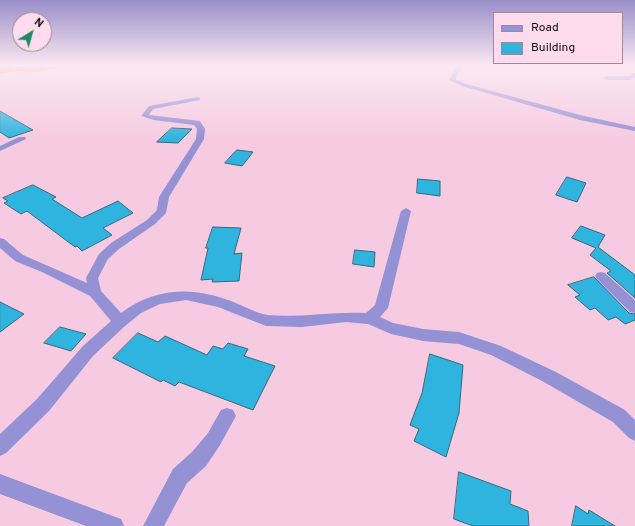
<!DOCTYPE html>
<html>
<head>
<meta charset="utf-8">
<style>
	body { margin:0 }
	#map { position:relative; width:635px; height:526px; overflow:hidden; background:#f6cbe1; font-family:Overpass,sans-serif }
	canvas { display:block }
	.legend { position:absolute; left:493px; top:12px; width:130px; height:52px; box-sizing:border-box; background:#fedbed; border:1px solid #a18794; margin:0; padding:5px 7px; list-style:none; font-size:12px; color:#15080f }
	.legend li { display:flex; align-items:center; gap:8px; height:20px }
	.legend b { width:20px; border:1px solid #a18794 }
	.north { position:absolute; left:12px; top:12px; width:40px; height:40px; box-sizing:border-box; background:#fedbed; border:1px solid #a18794; border-radius:50%; rotate:37deg; font-size:11px; font-weight:700; line-height:16px; text-align:center; color:#15080f }
	.north::after { content:''; display:block; margin:auto; width:14px; height:18px; background:#1c8765; clip-path:polygon(50% 0,100% 100%,50% 72%,0 100%) }
</style>
</head>
<body>
<div id="map">
<canvas width="635" height="526"></canvas>
<ul class="legend">
<li><b style="height:5px;background:#9491d4"></b>Road</li>
<li><b style="height:11px;background:#2fb4e0"></b>Building</li>
</ul>
<div class="north">N</div>
</div>
<script>
const g = document.querySelector('canvas').getContext('2d');
g.lineJoin = 'round';
function fillPath(path, color) {
  g.fillStyle = color;
  g.fill(path, 'evenodd');
}
function strokePath(path, color, width, dash) {
  g.strokeStyle = color;
  g.lineWidth = width;
  g.lineCap = dash ? 'butt' : 'round';
  g.setLineDash(dash || []);
  g.stroke(path);
}
fillPath(new Path2D(`
	M0 65H76L36 72 16 71 0 74Z`), '#ed7b41');
const building = new Path2D(`
	M0 111 33 130 9 138 0 132Z
	M172 128 192 129 178 143 157 142Z
	M237 150 253 152 242 166 225 163Z
	M567 177 586 183 577 202 556 195Z
	M418 179 440 181V196L417 193Z
	M33 185 56 197 52 199 82 218 118 201 133 213 103 228 112 235 82 251 77 246 75 247 27 211 21 214 4 203 8 201 3 198Z
	M581 226 605 235 598 247 635 275V298L607 273 611 271 590 255 596 248 572 238Z
	M213 227 241 228 234 254 242 253 239 281 212 282 213 279 201 280 208 248H206Z
	M355 250 375 252 374 267 353 264Z
	M594 277 629 313 635 314V320L625 324 616 317 608 320 595 308 590 310 575 297 580 295 568 285Z
	M0 302 24 314 0 332Z
	M60 327 86 334 71 351 44 343Z
	M138 333 158 342 165 336 207 355 213 346 223 349 228 343 248 349 244 356 275 366 253 410 179 382 175 386 163 380 161 382 113 358Z
	M430 354 463 365 459 413 446 457 414 441 419 429 410 425 422 393Z
	M459 472 511 491 510 504 528 511 529 526H473L454 519Z
	M576 506 588 514 589 510 615 526H572Z`);
fillPath(building, '#2fb4e0');
strokePath(building, '#3a6779', 1);
fillPath(new Path2D(`
	M458 65H464L455 79 466 84 584 116 635 127V131L580 120 462 86 449 80Z
	M635 72V77L630 80H606L603 78 606 76H629Z
	M198 97 200 98V100L153 109 149 115 200 121 205 129 204 139 169 197 166 213 155 224 119 249 108 259 98 278 101 291 121 313C152 289 189 286 225 299 239 303 254 313 268 315 301 318 333 311 366 313L375 305 401 211 406 208 411 211 388 308 380 317 393 323 423 329 459 332 501 346 556 372 625 410 635 420V441L629 438 613 422 544 382 491 355 459 344 423 341 391 334 368 324 346 322 302 327 266 326 218 307 186 300 160 304 141 313 125 326 93 356 49 411 6 453 0 456V434L37 399 83 346 111 321 90 296 42 272 15 261 0 248V238L4 239 23 255 87 283 86 278 99 254 111 243 147 220 157 210 159 197 196 139 197 129 194 125 154 120 141 116 149 106Z
	M19 137H25L26 139 0 151V146Z
	M601 272 605 273 635 300V313L630 312 597 279 595 276 597 273Z
	M227 408 233 410 236 416 220 445 206 466 187 483 164 526H143L173 469 192 452 208 433 221 410Z
	M0 474 121 519 124 526H86L0 494Z`), '#9491d4');
const sky = g.createLinearGradient(0, 0, 0, 139);
sky.addColorStop(0, '#998ec8');
sky.addColorStop(0.47, '#fbe8f2');
sky.addColorStop(1, '#fbe8f200');
g.fillStyle = sky;
g.fillRect(0, 0, 635, 139);
</script>
</body>
</html>
